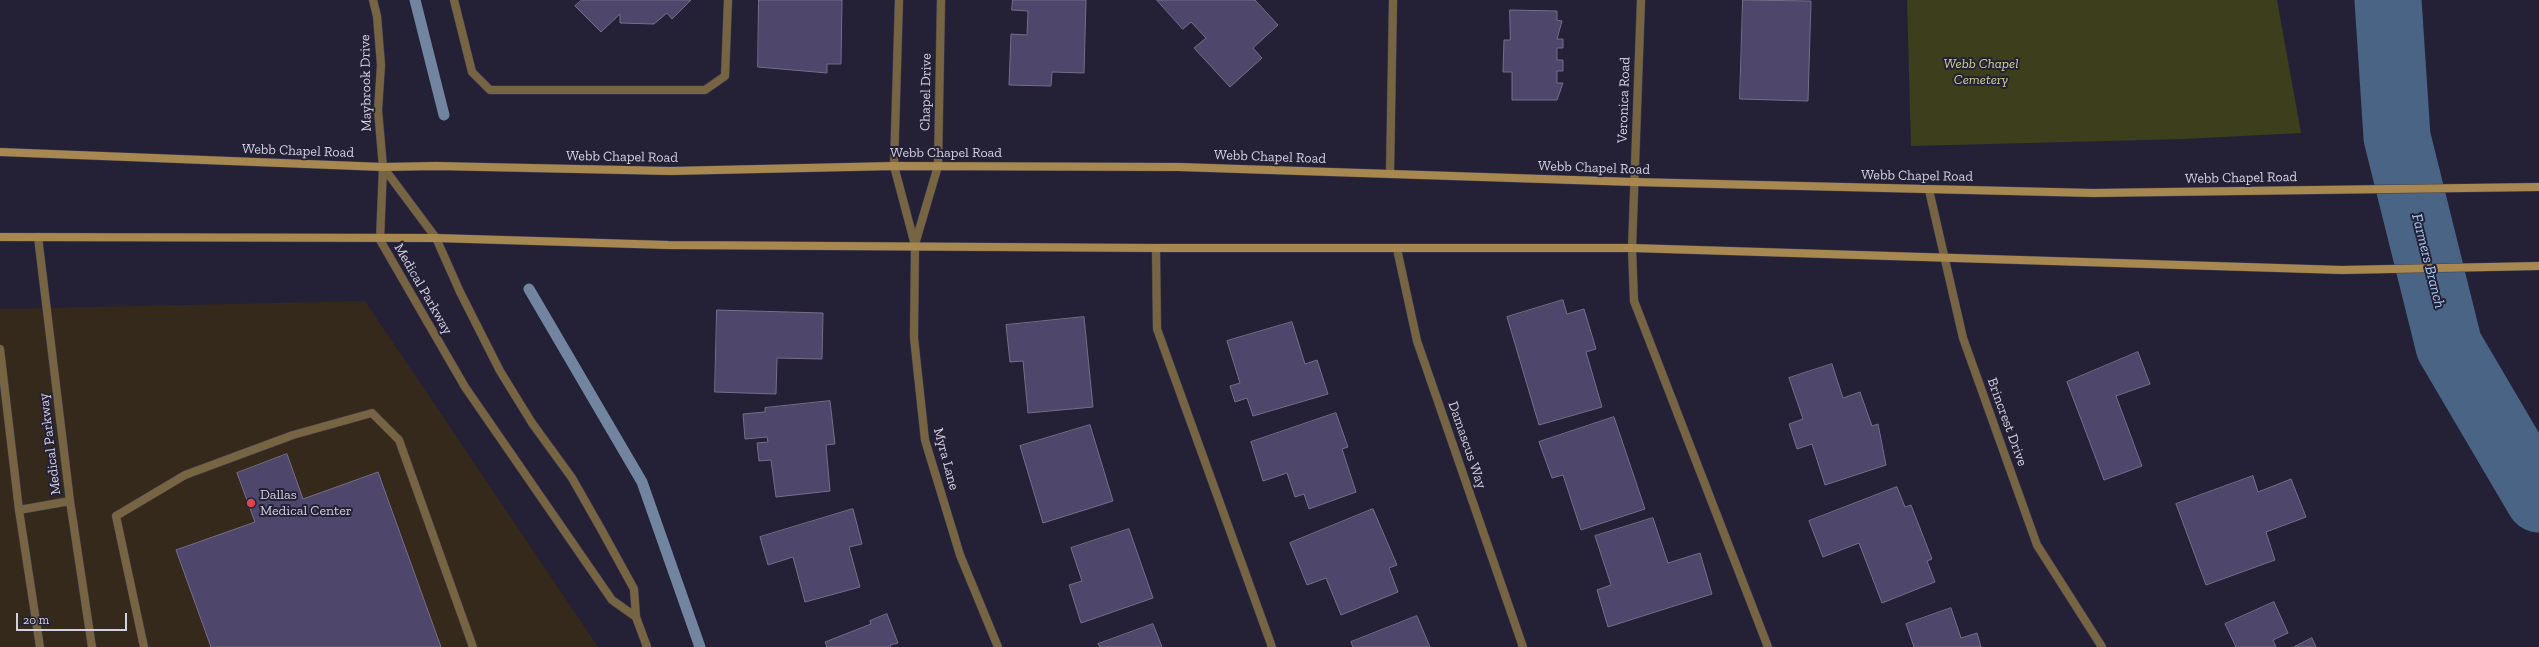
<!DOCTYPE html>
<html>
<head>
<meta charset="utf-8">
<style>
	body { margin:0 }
	#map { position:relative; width:2539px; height:647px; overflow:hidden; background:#242136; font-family:"Zilla Slab",serif }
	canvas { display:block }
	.scale { position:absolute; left:16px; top:613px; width:111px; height:18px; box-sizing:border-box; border:2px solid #d3d1e0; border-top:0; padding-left:5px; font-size:12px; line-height:14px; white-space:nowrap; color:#d3d1e0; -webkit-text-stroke:3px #242136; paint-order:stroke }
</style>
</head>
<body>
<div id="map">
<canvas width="2539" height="647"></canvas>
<div class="scale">20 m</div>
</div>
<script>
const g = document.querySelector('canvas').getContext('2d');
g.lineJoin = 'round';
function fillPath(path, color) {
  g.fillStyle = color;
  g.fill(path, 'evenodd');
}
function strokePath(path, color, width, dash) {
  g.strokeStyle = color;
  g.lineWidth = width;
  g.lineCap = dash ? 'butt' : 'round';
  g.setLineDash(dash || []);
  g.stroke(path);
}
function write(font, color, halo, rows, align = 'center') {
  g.font = font + ' "Zilla Slab",serif';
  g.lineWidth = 4;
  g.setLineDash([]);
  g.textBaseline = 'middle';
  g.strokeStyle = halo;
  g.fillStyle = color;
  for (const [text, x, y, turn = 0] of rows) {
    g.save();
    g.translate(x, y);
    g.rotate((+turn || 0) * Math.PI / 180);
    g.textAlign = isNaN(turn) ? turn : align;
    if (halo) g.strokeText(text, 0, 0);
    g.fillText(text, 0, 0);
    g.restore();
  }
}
fillPath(new Path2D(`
	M365 301 598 647H0V309Z`), '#35291b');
fillPath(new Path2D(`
	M1907 0H2277L2301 133 2183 139 1911 146Z`), '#3d3f1c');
strokePath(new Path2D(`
	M415 0 444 115
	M529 289 642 482 700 647`), '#7285a0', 11);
strokePath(new Path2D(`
	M2388 0 2397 137 2449 346 2539 499`), '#496485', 67);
const building = new Path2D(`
	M582 0H691L672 19 667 13 654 24 620 23V14L601 32 575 6Z
	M759 0H842L841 64H827V73L758 67Z
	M1013 0H1086L1084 73 1052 72 1051 86 1009 85 1011 34 1027 35 1028 11 1012 10Z
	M1157 0H1255L1278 25 1253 48 1262 58 1230 87 1194 48 1206 38 1191 22 1183 29Z
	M1743 0 1811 1 1808 101 1740 99Z
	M1510 10 1557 11V20L1562 21 1557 39H1563V48H1557V60H1563V71H1557V83H1563L1557 100H1512V72H1503L1504 40H1510Z
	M1563 300 1567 314 1584 309 1596 349 1586 352 1602 407 1539 425 1507 317Z
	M717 310 823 313 822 359 777 358 776 394 715 392Z
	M1084 317 1093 407 1028 413 1023 361 1010 362 1006 325Z
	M1292 322 1305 364 1317 360 1328 394 1253 416 1247 398 1235 402 1230 386 1240 383 1227 341Z
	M2138 352 2150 384 2116 396 2142 466 2104 480 2067 382Z
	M1832 364 1843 398 1860 392 1872 426 1878 424 1886 465 1825 485 1812 444 1797 449 1789 424 1803 419 1789 378Z
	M830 401 835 444 826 445 830 491 776 497 771 460 759 461 757 443 768 442 767 437 745 439 743 414 765 412V408Z
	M1336 413 1348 447 1342 449 1356 492 1309 509 1304 494 1295 497 1287 473 1263 481 1251 442Z
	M1614 417 1645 509 1581 530 1563 475 1552 478 1539 442Z
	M1090 425 1113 501 1043 523 1020 446Z
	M287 454 303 499 378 472 441 647H211L176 550 255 522 237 473Z
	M2253 476 2258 492 2291 479 2306 517 2266 532 2275 560 2206 585 2176 504Z
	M1897 487 1905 507 1911 505 1932 559 1927 561 1935 582 1882 603 1859 543 1823 557 1809 521Z
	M853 509 862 544 849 547 860 587 805 602 793 557 768 565 760 537Z
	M1373 509 1397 565 1389 568 1398 592 1341 615 1326 578 1307 585 1290 543Z
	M1653 518 1668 563 1700 553 1712 594 1608 627 1597 590 1611 585 1595 536Z
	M1129 529 1153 598 1081 623 1069 585 1082 581 1071 548Z
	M2274 602 2288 633 2273 640 2276 647H2236L2225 624Z
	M1951 608 1961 638 1977 633 1981 647H1914L1906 624Z
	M887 614 898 643 890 645 891 647H827L825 642 871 624 870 621Z
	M1417 616 1430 647H1353L1351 642Z
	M1153 624 1162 647H1100L1098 644Z
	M2312 638 2316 647H2294Z`);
fillPath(building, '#4e466b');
strokePath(building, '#746f89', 1);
const lane = new Path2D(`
	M454 0 472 72 490 90H705L725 76 728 0
	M1390 174 1393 0
	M1156 248 1157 329 1272 647
	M1632 248 1634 301 1768 647
	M144 647 116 516 185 475 293 435 372 413 399 440 473 647`);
const street = new Path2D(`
	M373 0 377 16 381 65 378 110 383 167 380 240 465 387 612 600 636 617
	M899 0 894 166 915 245 914 338 925 440 960 555 998 647
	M383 167 436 238 460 292 500 371 532 423 572 478 601 529 634 589 636 617 647 647
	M1929 190 1963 338 2037 545 2102 647
	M38 237 70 501 92 647
	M915 244 938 166 941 0
	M1632 248 1641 0
	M1397 249 1417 341 1523 647
	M0 349 19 510 40 647
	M19 510 70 501`);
const secondary = new Path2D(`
	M0 152 383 167 436 166 671 171 894 166 1179 167 1634 182 2093 193 2539 187
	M0 237 436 238 668 245 1156 248H1632L2342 270 2539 266`);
strokePath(lane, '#403d51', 9);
strokePath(street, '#403d51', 9);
strokePath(secondary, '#403d51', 9);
strokePath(lane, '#766442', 8);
strokePath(street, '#766442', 8);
strokePath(secondary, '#a68850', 8);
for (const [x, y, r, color] of [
	[251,503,5,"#e0444e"]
]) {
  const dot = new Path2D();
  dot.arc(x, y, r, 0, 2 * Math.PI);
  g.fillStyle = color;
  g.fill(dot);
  strokePath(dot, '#242136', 1.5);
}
write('italic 14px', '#ced48d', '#242136', [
	["Webb Chapel",1981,64],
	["Cemetery",1981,80]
]);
write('14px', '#d3d1e0', '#242136', [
	["Maybrook Drive",366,83,-91],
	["Chapel Drive",926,92,-89],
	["Veronica Road",1624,100,-88],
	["Webb Chapel Road",298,151,2],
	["Webb Chapel Road",946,153],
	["Webb Chapel Road",622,157,1],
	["Webb Chapel Road",1270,157,2],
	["Webb Chapel Road",1594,168,2],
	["Webb Chapel Road",1917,176,1],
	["Webb Chapel Road",2241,178,-1],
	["Medical Parkway",423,289,60],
	["Brincrest Drive",2007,422,70],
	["Medical Parkway",50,444,-97],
	["Damascus Way",1467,445,71],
	["Myra Lane",946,459,75]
]);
write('14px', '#d3d1e0', '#242136', [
	["Dallas",260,495],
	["Medical Center",260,511]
], 'left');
write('italic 15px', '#aacffb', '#242136', [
	["Farmers Branch",2428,261,76]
]);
</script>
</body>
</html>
